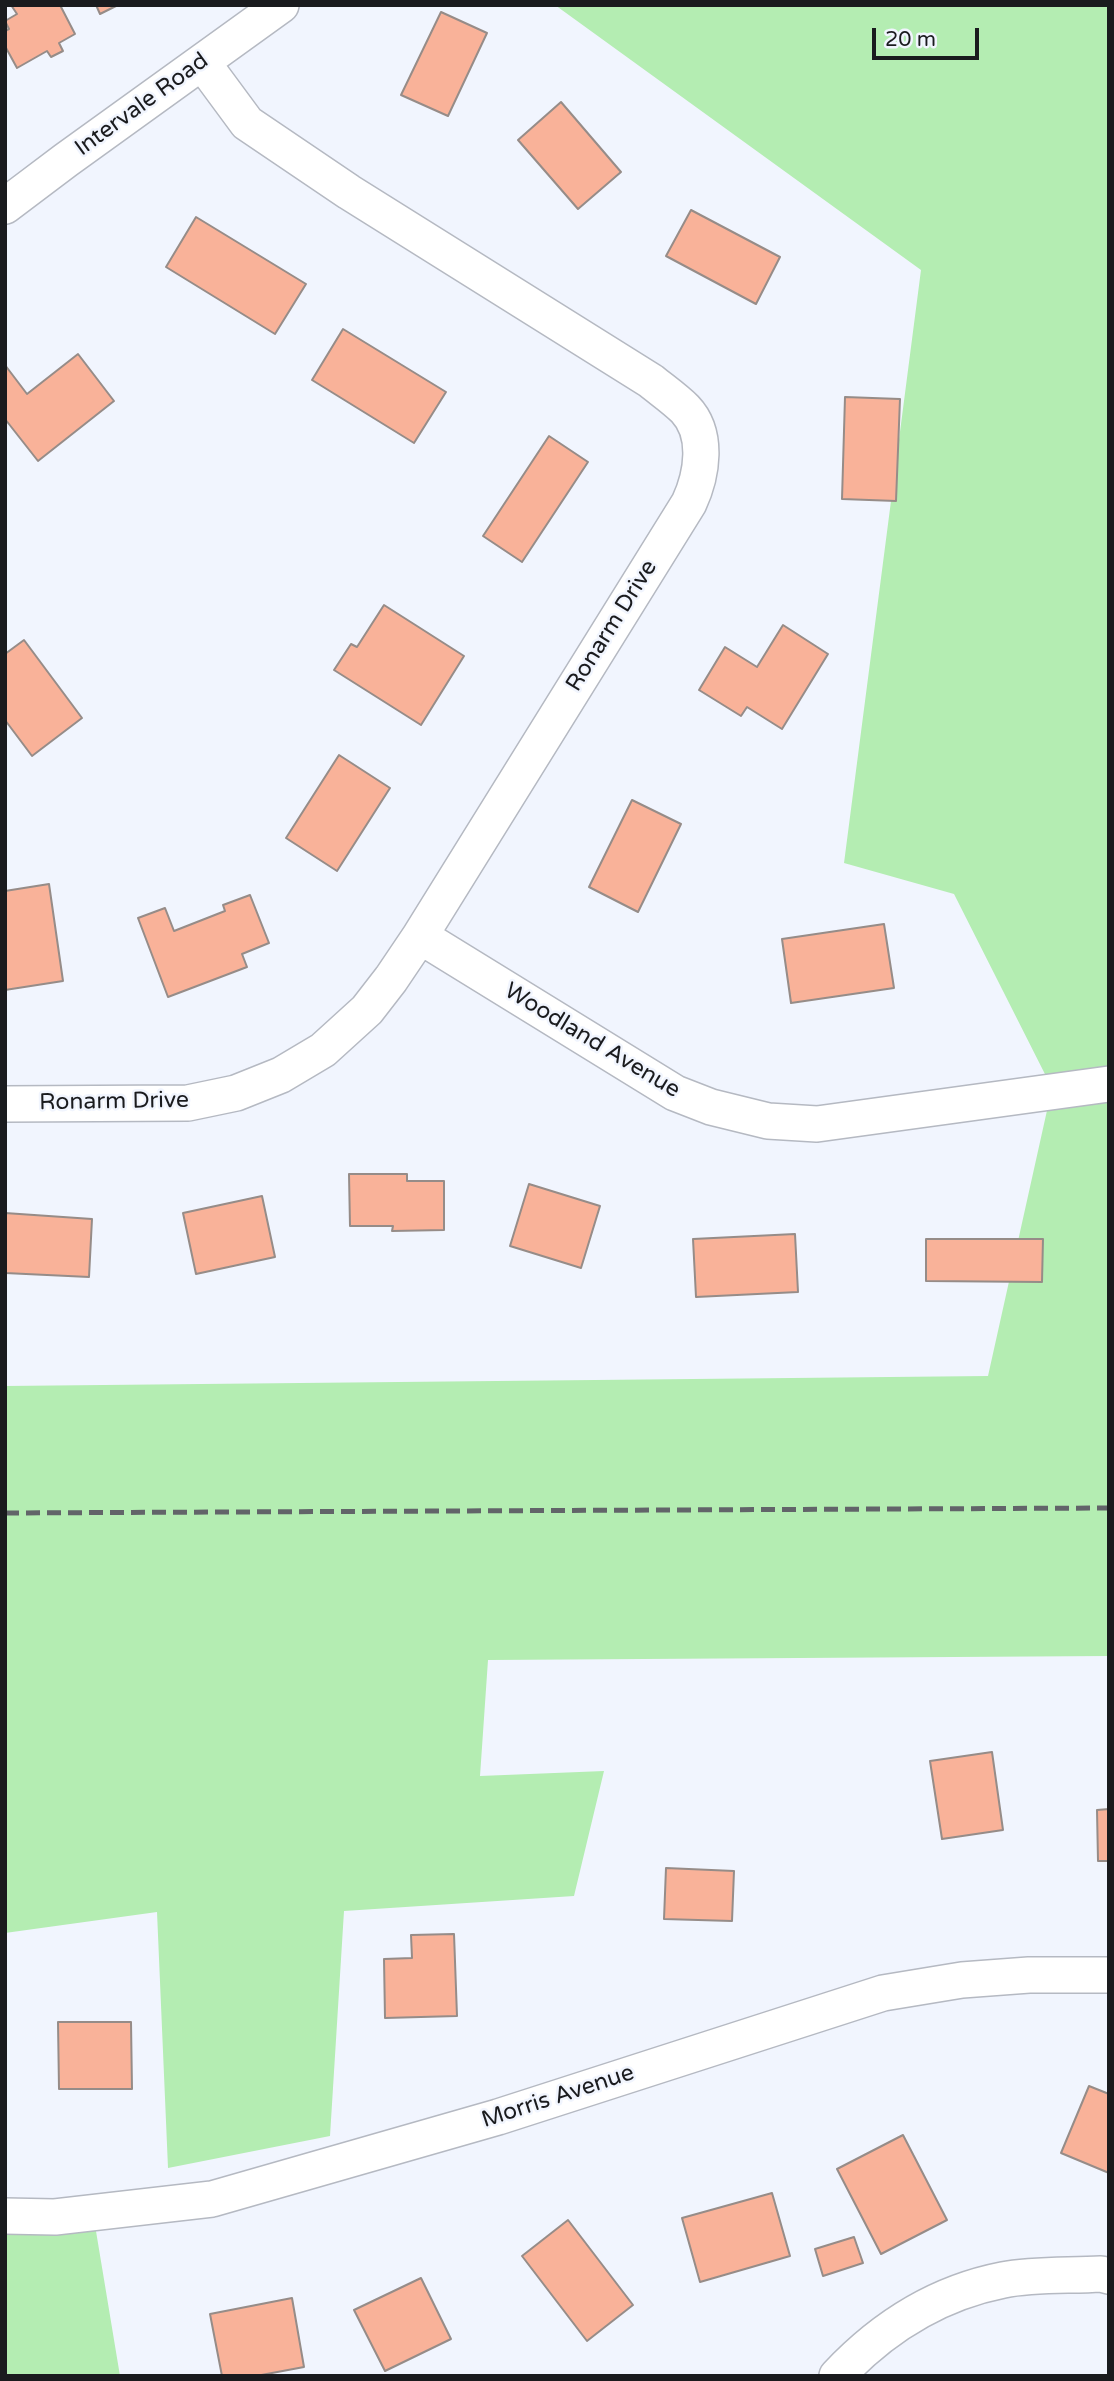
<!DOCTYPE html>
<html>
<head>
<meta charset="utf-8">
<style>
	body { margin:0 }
	#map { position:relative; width:1114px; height:2381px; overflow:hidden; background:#f1f5fe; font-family:"Varela Round",sans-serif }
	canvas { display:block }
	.frame { position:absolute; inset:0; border:7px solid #1a1b1e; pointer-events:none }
	.scale { position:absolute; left:872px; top:28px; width:107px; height:32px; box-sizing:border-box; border:4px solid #1a1b1e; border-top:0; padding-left:9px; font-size:21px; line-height:24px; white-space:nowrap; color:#1a1b1e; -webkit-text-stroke:5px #f1f5fe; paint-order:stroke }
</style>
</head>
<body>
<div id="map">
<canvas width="1114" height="2381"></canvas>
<div class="frame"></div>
<div class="scale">20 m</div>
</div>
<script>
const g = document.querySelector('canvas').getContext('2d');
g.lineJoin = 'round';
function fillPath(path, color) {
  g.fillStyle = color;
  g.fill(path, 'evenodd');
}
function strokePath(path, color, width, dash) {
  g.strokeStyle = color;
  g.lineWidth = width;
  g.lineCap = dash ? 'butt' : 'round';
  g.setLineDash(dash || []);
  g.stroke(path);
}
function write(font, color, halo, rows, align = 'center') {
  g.font = font + ' "Varela Round",sans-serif';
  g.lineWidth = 5;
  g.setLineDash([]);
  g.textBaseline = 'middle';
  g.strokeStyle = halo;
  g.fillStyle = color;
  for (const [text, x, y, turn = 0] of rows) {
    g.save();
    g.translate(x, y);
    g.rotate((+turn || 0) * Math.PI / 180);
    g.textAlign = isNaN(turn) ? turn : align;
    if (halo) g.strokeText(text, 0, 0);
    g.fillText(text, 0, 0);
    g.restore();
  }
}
fillPath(new Path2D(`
	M555 5H1109V1656L488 1660 480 1776 604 1771 574 1896 344 1911 330 2136 168 2168 157 1912 5 1933V1386L988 1376 1052 1088 954 894 844 863 921 270Z
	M5 2211 93 2213 120 2376H5Z`), '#b4edb2');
const building = new Path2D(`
	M11 5H60L75 34 59 43 63 51 51 57 47 51 17 68 5 46V31L9 29 5 21 17 14Z
	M96 5H118L100 14Z
	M441 12 487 33 448 116 401 95Z
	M561 102 621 172 578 209 518 140Z
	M691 210 780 257 756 304 666 256Z
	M196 217 306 284 275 334 166 267Z
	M343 329 446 392 414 443 312 380Z
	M78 354 114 401 38 461 5 419V365L27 394Z
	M845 397 900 399 896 501 842 499Z
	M549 436 588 462 522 562 483 536Z
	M384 605 464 656 421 725 334 670 351 644 357 647Z
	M783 625 828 654 782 729 747 707 741 716 699 690 725 647 757 667Z
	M24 640 82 718 32 756 5 720V654Z
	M339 755 390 788 337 871 286 838Z
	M632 800 681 824 638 912 589 887Z
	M49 884 63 981 5 990V891Z
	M250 895 269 943 242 954 247 967 168 997 138 918 165 908 174 931 225 911 223 905Z
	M884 924 894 988 791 1003 782 939Z
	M349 1174H407V1181H444V1230L392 1231 393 1226H350Z
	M529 1184 600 1206 581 1268 510 1246Z
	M262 1196 275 1257 196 1274 183 1213Z
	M5 1213 92 1219 89 1277 5 1273Z
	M795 1234 798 1292 696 1297 693 1239Z
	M926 1239H1043L1042 1282 926 1281Z
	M992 1752 1003 1830 942 1839 930 1761Z
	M1109 1809V1861H1098L1097 1810Z
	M666 1868 734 1871 732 1921 664 1919Z
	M454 1934 457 2016 385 2018 384 1959 412 1958 411 1935Z
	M58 2022H131L132 2089H59Z
	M1089 2086 1109 2094V2173L1061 2153Z
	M903 2135 947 2220 881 2254 837 2169Z
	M772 2193 790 2256 700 2282 682 2218Z
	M568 2220 633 2305 587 2341 522 2256Z
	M854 2237 863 2263 823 2276 815 2249Z
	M421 2278 451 2339 385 2371 354 2310Z
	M292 2298 304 2367 256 2376H222L210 2314Z`);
fillPath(building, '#f9b299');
strokePath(building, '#968c88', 2);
const minor = new Path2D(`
	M5 206 66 160 281 5
	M420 936 675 1093 711 1107 768 1121 817 1124 1109 1084
	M5 1104 188 1103 236 1093 281 1075 323 1050 367 1010 391 979 420 936 689 503C702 475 709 434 685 409 675 399 662 390 651 381L349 192 247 123 202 62
	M5 2216 55 2217 212 2199 498 2117 883 1993 962 1980 1029 1975H1109
	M837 2376C883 2327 937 2293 1003 2280 1034 2274 1069 2276 1101 2274L1109 2276`);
strokePath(minor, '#b5b9c2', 38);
strokePath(minor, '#fff', 35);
strokePath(new Path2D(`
	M5 1513 1109 1508`), '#626469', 5, [14, 7]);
write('23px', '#1a1b1e', '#f1f5fe', [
	["Intervale Road",142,105,-36],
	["Ronarm Drive",612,626,-58],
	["Woodland Avenue",592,1041,31],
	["Ronarm Drive",114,1102,-1],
	["Morris Avenue",558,2097,-18]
]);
</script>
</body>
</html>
